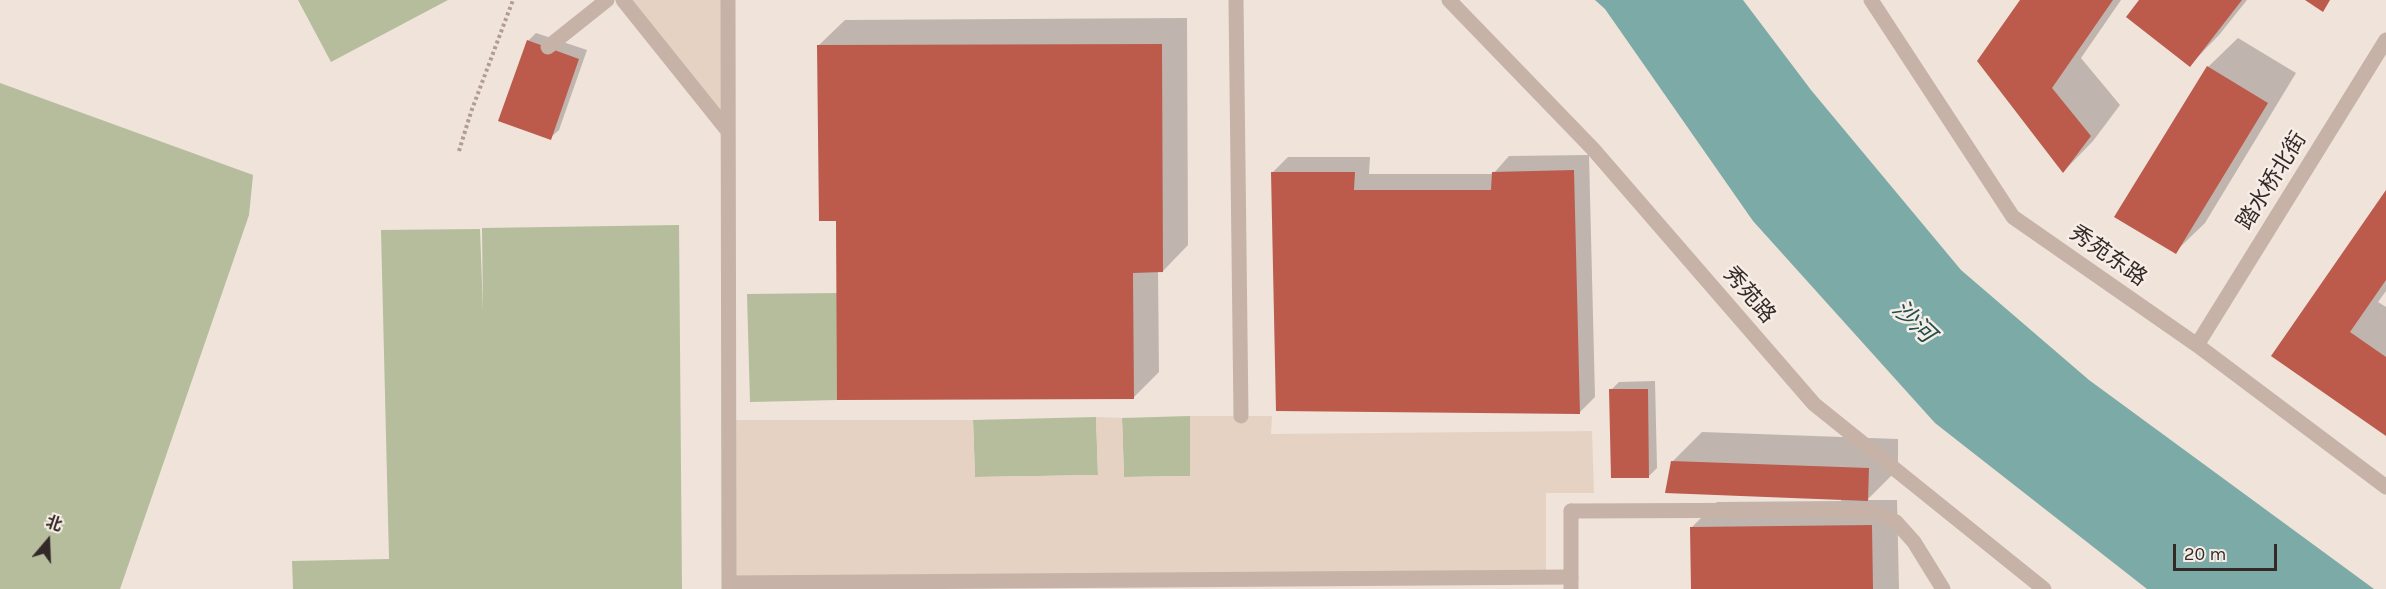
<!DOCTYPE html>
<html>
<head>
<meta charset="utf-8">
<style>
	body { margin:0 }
	#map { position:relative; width:2386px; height:589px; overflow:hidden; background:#efe3da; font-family:Karla,"Noto Sans SC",sans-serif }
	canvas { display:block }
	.north { position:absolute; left:18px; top:511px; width:60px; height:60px; -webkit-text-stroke:4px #f7ede6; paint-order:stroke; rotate:19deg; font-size:16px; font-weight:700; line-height:24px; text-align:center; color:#332927 }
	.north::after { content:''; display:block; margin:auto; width:21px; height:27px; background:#332927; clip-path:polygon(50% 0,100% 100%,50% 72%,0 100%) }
	.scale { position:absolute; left:2173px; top:544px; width:104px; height:27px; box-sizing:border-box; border:3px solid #332927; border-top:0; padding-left:8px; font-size:18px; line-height:21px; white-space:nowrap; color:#332927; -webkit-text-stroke:4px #f7ede6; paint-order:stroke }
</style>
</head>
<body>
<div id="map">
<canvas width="2386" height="589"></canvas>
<div class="north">北</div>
<div class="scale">20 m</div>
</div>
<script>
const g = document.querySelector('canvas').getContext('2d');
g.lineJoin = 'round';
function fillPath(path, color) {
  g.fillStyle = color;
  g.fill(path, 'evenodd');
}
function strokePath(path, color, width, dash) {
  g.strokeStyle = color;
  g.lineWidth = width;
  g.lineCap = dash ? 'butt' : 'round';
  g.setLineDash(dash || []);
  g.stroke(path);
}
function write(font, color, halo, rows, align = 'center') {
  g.font = font + ' Karla,"Noto Sans SC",sans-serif';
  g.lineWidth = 5;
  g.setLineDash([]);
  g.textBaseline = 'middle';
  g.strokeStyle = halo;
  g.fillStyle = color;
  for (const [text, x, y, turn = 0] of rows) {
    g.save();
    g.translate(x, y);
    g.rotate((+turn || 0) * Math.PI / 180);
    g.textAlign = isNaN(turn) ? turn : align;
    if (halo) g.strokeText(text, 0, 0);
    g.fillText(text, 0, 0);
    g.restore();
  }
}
fillPath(new Path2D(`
	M298 0H448L331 62Z
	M0 83 253 175 249 215 120 589H0Z
	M679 225 682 589H293L292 561 389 559 381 230 480 229 483 312 482 228Z
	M837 293V400L750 402 747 294Z
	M1190 416 1191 476 1124 477 1122 418Z
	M1096 417 1098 475 975 477 973 420Z`), '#b5bd9c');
fillPath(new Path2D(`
	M623 0H728V131Z
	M1190 416H1272L1271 434 1592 431 1594 493H1546V577L729 583 728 420H973L975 477 1098 475 1096 417 1122 418 1124 477 1190 476Z`), '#e6d2c2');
fillPath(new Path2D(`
	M1595 0H1743L1811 90 1961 270 2089 380 2374 589H2147L1935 423 1753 221 1605 9Z`), '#7caaa6');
fillPath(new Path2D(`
	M2021 0H2121L2081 58 2120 105 2093 141 2064 171Z
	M2141 0H2247L2219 35 2190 65Z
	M1187 18 1188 245 1163 271H1158L1159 372 1133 398 838 220 819 45 845 20Z
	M536 33 587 50 559 130 550 138 528 41Z
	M2238 38 2296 73 2205 223 2175 252 2208 67Z
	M1589 155 1595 397 1579 413 1272 173 1288 157H1370L1369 174H1493L1509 156Z
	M2386 193V291L2378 302 2386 307V434L2273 356Z
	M1655 381 1657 468 1649 476 1611 390 1619 382Z
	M1702 432 1898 439V469L1867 500H1897L1899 589H1693L1691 528 1717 502 1841 501V498L1672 462Z`), '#0003');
fillPath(new Path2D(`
	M2020 0H2113L2052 88 2091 136 2063 173 1977 61Z
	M2139 0H2242L2190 67 2126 17Z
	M2305 0H2330L2323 12Z
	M527 40 579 59 551 140 498 121Z
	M1162 44 1163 272 1133 273 1134 399 837 400 836 221H819L817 45Z
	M2207 66 2268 103 2176 254 2114 217Z
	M1574 170 1580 414 1276 411 1271 172H1355L1354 190H1491L1492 172Z
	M2386 190V280L2350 332 2386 357V436L2271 356Z
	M1609 389H1648L1649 478H1611Z
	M1671 461 1869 468 1868 501 1665 493Z
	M1872 525 1873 589H1691L1690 527Z`), '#bc5a4c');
strokePath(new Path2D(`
	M459 151 471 112 513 0`), '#b29c92', 4, [3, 3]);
strokePath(new Path2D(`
	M623 0 728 131
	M728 0 729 589
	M1236 0 1241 416
	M548 47 607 0
	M1571 511 1825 510 1876 512 1896 522 1914 542 1943 589
	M729 583 1571 577`), '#c6b2a7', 15);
strokePath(new Path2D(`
	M1449 0 1593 149 1814 404 2044 589
	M1871 0 2013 217 2197 345 2386 487
	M2197 345 2386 40
	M1571 511V589`), '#c6b2a7', 15);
write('22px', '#332927', '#f7ede6', [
	["踏水桥北街",2272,181,-58],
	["秀苑东路",2108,256,35],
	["秀苑路",1749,295,49]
]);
write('italic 24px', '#20514f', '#f7ede6', [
	["沙河",1913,322,44]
]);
</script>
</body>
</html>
